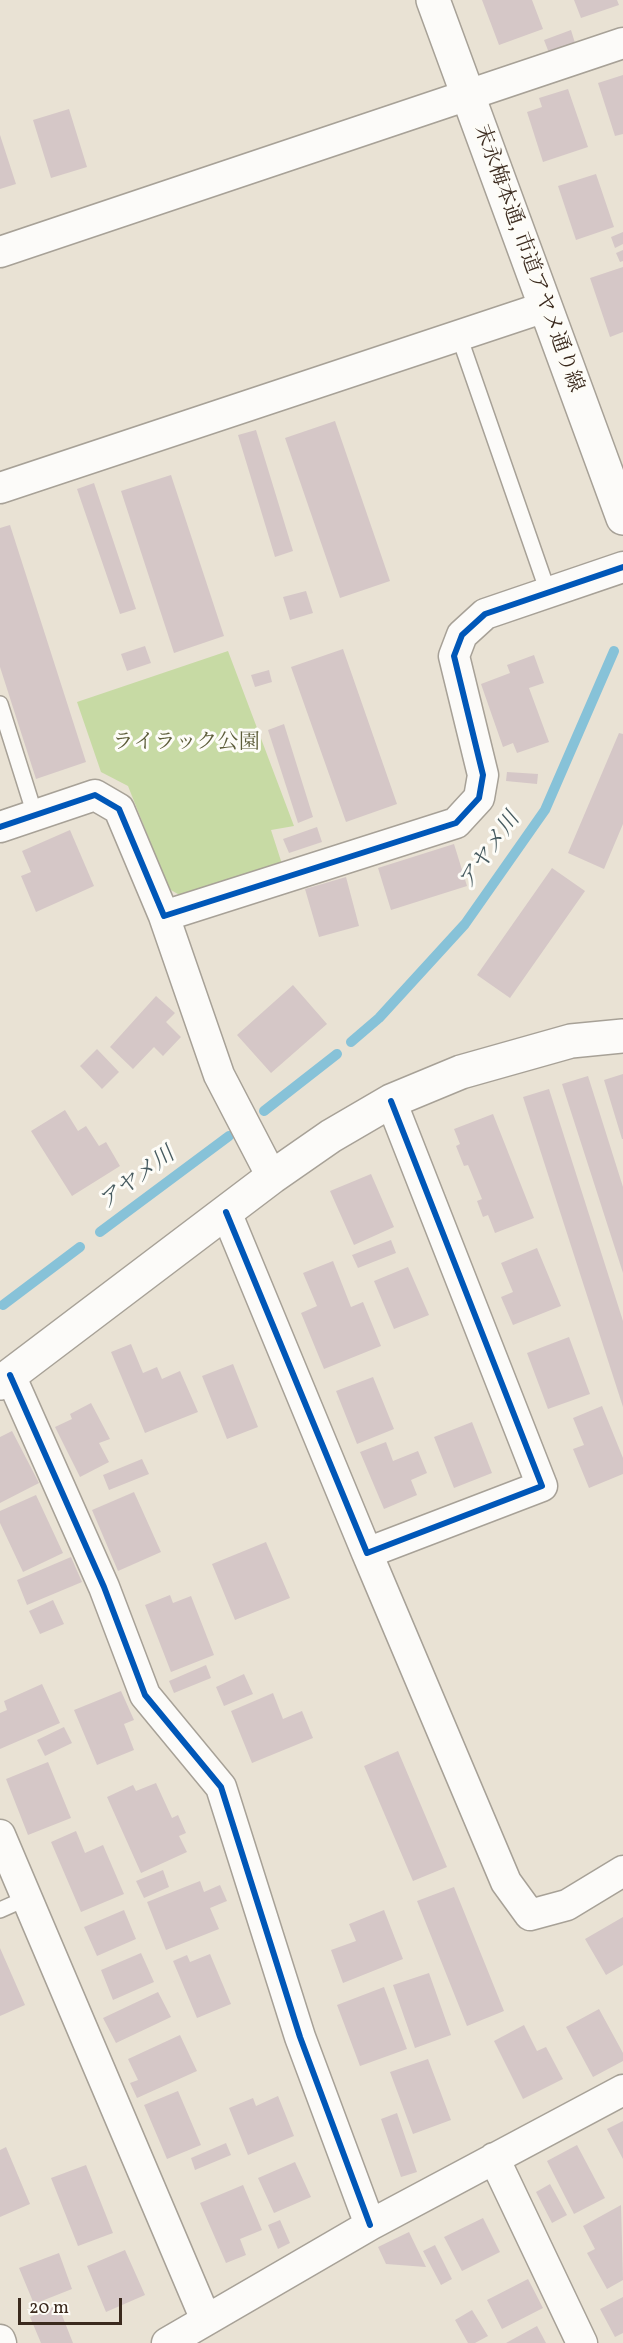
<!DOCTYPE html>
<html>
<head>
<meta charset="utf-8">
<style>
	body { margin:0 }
	#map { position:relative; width:623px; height:2343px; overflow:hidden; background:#e9e2d4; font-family:Vollkorn,serif }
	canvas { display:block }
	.scale { position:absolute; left:18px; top:2298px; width:104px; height:27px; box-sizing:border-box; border:3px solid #3b2a1e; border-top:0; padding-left:8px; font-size:18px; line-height:21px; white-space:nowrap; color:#3b2a1e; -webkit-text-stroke:4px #fdfcf7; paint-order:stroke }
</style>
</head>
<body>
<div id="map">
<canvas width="623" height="2343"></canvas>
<div class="scale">20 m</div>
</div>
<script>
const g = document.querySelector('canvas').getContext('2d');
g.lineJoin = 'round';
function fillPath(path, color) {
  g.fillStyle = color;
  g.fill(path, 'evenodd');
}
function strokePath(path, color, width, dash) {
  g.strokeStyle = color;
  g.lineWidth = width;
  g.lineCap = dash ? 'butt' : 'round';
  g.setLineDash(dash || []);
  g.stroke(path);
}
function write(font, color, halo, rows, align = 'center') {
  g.font = font + ' Vollkorn,"Noto Serif JP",serif';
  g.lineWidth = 6;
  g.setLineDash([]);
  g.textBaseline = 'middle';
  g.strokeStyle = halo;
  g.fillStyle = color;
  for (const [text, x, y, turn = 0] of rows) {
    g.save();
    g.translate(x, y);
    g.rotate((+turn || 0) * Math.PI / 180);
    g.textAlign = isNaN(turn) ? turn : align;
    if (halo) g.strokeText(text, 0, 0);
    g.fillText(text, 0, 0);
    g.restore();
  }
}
fillPath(new Path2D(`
	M228 651 294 826 271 830 282 864 185 898 169 889 128 786 101 772 77 702Z`), '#c7daa4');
strokePath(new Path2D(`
	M351 1042 379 1018 465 924 545 810 614 651
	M264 1111 337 1054
	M100 1232 229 1136
	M3 1305 80 1247`), '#87c2d8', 10);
fillPath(new Path2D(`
	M482 0H532L543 29 499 45Z
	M574 0H617L619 5 581 18Z
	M571 30 575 43 549 53 544 40Z
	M623 75V134L615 136 598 83Z
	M568 89 588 147 543 162 527 112 542 107 539 98Z
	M69 109 87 167 51 178 33 120Z
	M0 135 16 184 0 189Z
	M596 174 614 227 576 240 558 186Z
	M623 232V244L615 248 611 237Z
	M623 250V261L620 262 616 253Z
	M623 267V332L610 337 590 278Z
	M335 421 390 581 340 598 285 438Z
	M256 430 293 551 275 557 238 435Z
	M171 475 224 636 174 653 121 491Z
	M94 483 136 609 120 614 77 489Z
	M10 525 86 762 36 779 0 667V528Z
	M306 591 313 613 290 620 283 597Z
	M145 646 151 663 127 671 121 654Z
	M343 649 397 804 346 822 291 667Z
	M534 655 544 683 529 688 549 742 517 753 513 743 503 747 481 684 510 673 507 665Z
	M269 670 272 682 255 687 251 675Z
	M284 724 313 817 298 823 268 730Z
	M619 733 623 734V824L604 869 568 853Z
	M507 772 538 774 537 784 506 781Z
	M317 827 322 842 289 853 283 839Z
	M70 830 94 886 36 912 21 876 31 872 22 851Z
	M454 844 467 886 391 910 378 868Z
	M552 868 585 891 510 998 477 975Z
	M346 877 359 926 319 937 305 889Z
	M293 985 327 1024 271 1073 237 1035Z
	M156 996 175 1013 166 1022 181 1037 163 1056 154 1047 133 1069 110 1047Z
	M97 1049 119 1072 102 1089 80 1066Z
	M623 1074V1139H622L604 1080Z
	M588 1076 623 1187V1273L562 1084Z
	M549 1089 623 1321V1407L523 1097Z
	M65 1110 78 1131 86 1126 99 1146 106 1142 120 1166 72 1196 31 1131Z
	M493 1114 534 1218 495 1233 488 1215 483 1217 477 1201 482 1199 468 1165 464 1166 456 1146 460 1144 454 1129Z
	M371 1174 394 1227 354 1245 330 1191Z
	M391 1240 396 1253 358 1268 352 1255Z
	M537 1248 561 1306 513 1325 501 1297 513 1292 501 1263Z
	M333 1261 351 1307 363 1302 381 1346 324 1369 301 1313 317 1306 303 1273Z
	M408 1267 429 1315 394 1329 374 1281Z
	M569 1337 590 1394 548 1409 527 1353Z
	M131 1344 143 1373 157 1367 162 1379 180 1371 198 1412 145 1433 111 1352Z
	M233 1364 258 1427 227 1439 202 1376Z
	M373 1377 394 1429 357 1444 336 1391Z
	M91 1403 110 1439 99 1443 109 1462 80 1477 55 1427 72 1419 70 1414Z
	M602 1406 623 1458V1474L589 1488 573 1449 584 1445 573 1418Z
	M472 1422 492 1473 454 1488 434 1437Z
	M12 1431 39 1483 0 1503V1437Z
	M386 1442 393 1461 418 1451 427 1473 411 1480 417 1495 384 1509 360 1452Z
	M142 1459 149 1474 109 1490 103 1475Z
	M134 1492 161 1552 118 1571 92 1510Z
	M36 1495 63 1553 23 1572 0 1523V1511Z
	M266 1542 290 1598 235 1620 212 1564Z
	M71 1557 82 1582 27 1605 17 1580Z
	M170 1595 173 1603 191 1596 214 1655 171 1672 145 1605Z
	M53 1600 64 1624 40 1634 29 1611Z
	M206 1665 211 1678 174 1693 169 1681Z
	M244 1674 253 1694 224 1706 216 1687Z
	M42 1684 60 1723 0 1749V1713L7 1710 4 1701Z
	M121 1691 134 1720 124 1724 134 1750 97 1765 74 1710Z
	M273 1693 283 1719 302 1711 313 1738 252 1763 231 1711Z
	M64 1727 72 1743 45 1756 37 1740Z
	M398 1751 447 1867 413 1881 364 1766Z
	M48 1762 71 1818 28 1835 6 1779Z
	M156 1783 172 1818 178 1815 186 1833 179 1836 187 1852 141 1873 107 1797 133 1785 136 1791Z
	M76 1831 85 1853 103 1845 124 1894 81 1912 51 1842Z
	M163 1870 169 1887 144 1898 136 1881Z
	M200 1881 204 1892 220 1885 227 1901 210 1908 219 1929 166 1950 147 1902Z
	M454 1887 504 2011 467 2026 417 1901Z
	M124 1910 136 1939 97 1956 84 1927Z
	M384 1910 403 1959 343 1983 331 1950 356 1941 349 1924Z
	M623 1917V1965L606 1975 585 1939Z
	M0 1948 25 2005 0 2016Z
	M141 1953 154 1982 113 2000 101 1970Z
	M210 1954 231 2004 197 2018 173 1961 187 1955 190 1962Z
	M429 1973 451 2035 415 2048 393 1985Z
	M384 1987 407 2049 360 2066 337 2005Z
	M158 1992 171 2017 116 2043 103 2018Z
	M599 2009 623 2053V2061L593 2077 566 2027Z
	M524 2025 537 2051 546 2047 563 2079 523 2099 494 2041Z
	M180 2035 197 2071 137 2098 130 2083 138 2080 128 2059Z
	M428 2059 451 2120 413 2134 390 2072Z
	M178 2091 201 2145 167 2159 144 2105Z
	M278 2096 294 2136 248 2155 229 2108 253 2098 256 2106Z
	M397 2113 417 2172 401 2177 381 2119Z
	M623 2121V2159L607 2129Z
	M226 2143 231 2155 195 2170 191 2158Z
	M577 2145 605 2198 574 2214 547 2161Z
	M6 2147 30 2204 0 2217V2150Z
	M295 2162 311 2197 274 2213 258 2178Z
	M86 2165 113 2233 78 2246 51 2178Z
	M550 2184 567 2215 552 2223 536 2192Z
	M243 2185 262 2230 240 2239 246 2255 226 2263 200 2203Z
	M621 2205 623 2280 607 2289 587 2253 595 2249 583 2226Z
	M483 2218 500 2252 462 2271 444 2237Z
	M280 2220 290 2243 278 2249 268 2225Z
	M409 2232 426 2267 386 2264 378 2247Z
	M435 2245 452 2279 441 2285 423 2251Z
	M125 2250 145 2295 106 2312 87 2266Z
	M59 2253 72 2289 34 2304 19 2268Z
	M528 2279 543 2308 502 2329 487 2300Z
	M623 2297V2333L615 2337 600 2309Z
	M58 2305 73 2343H41L30 2317Z
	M472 2310 488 2336 475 2343H468L455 2320Z
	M537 2326 546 2343H506Z`), '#d5c7c7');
const service = new Path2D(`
	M459 336 548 592
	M0 704 35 815
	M0 1910 27 1898`);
const minor = new Path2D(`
	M0 252 623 43
	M0 488 545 307
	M0 827 95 795 119 809 164 916 456 823 479 798 483 775 454 656 462 635 485 614 623 567
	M164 916 219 1075 272 1177
	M226 1212 367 1553 542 1486 391 1101
	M10 1375 104 1587 145 1695 221 1787 300 2037 370 2225
	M367 1553 506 1882 530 1915 567 1905 623 1871
	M0 1835 206 2320
	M494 2158 582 2343
	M0 2340 1 2343
	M167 2343 370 2225 623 2090`);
const tertiary = new Path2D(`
	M433 0 623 518
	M0 1383 272 1177 331 1136 391 1101 461 1072 571 1041 623 1036`);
strokePath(service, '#a7a197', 18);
strokePath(minor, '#a7a197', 33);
strokePath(tertiary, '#a7a197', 36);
strokePath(service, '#fcfbf9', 15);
strokePath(minor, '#fcfbf9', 30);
strokePath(tertiary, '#fcfbf9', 33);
strokePath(new Path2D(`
	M0 827 95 795 119 809 164 916 456 823 479 798 483 775 454 656 462 635 485 614 623 567
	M226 1212 367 1553 542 1486 391 1101
	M10 1375 104 1587 145 1695 221 1787 300 2037 370 2225`), '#0057b8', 6);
write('21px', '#3b2a1e', '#fdfcf7', [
	["末永梅本通, 市道アヤメ通り線",527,259,70]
]);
write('21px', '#5d5d3a', '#fdfcf7', [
	["ライラック公園",186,744]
]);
write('italic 22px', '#475b60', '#fdfcf7', [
	["アヤメ川",491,852,-55],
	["アヤメ川",138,1180,-37]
]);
</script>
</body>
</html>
